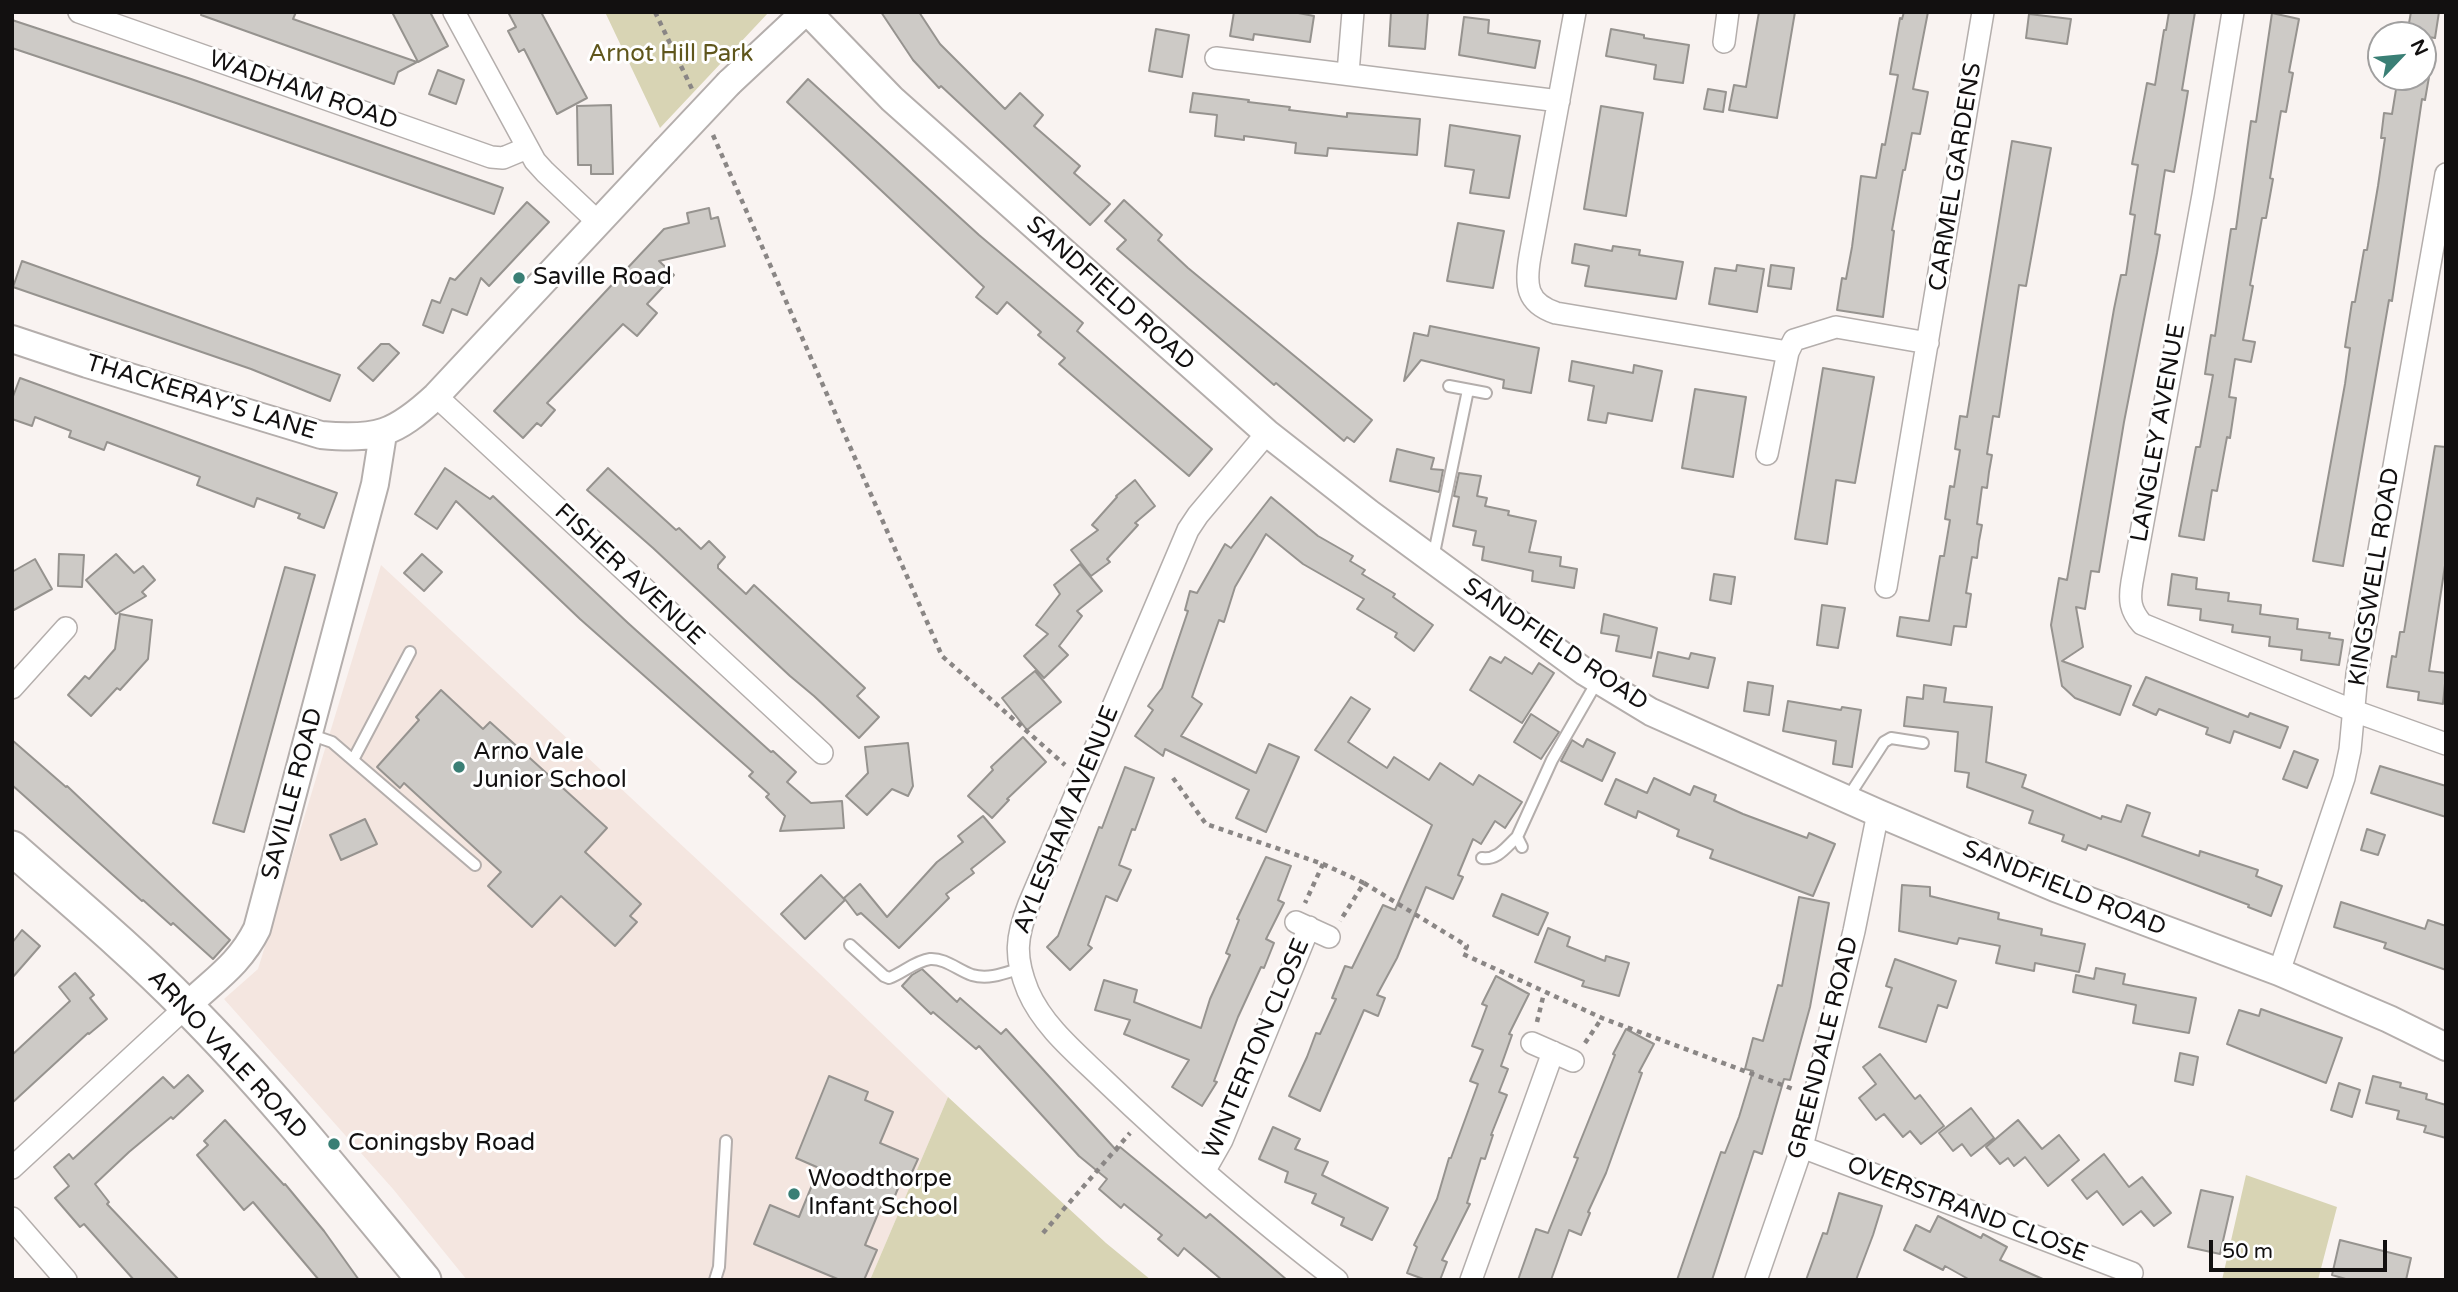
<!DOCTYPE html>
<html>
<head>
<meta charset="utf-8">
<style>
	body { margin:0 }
	#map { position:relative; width:2458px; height:1292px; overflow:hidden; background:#f9f3f1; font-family:"Varela Round",sans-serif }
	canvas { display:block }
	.frame { position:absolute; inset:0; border:14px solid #121010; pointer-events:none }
	.north { position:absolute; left:2367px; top:21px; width:70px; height:70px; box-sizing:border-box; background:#fff; border:2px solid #a09f9f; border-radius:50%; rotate:64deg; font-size:19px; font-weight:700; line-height:28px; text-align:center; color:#121010 }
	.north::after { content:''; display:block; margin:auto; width:24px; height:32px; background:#3a7f75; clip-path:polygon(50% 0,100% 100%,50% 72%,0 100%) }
	.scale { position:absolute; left:2209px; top:1240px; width:178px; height:32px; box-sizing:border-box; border:4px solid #121010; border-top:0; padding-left:9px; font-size:21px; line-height:24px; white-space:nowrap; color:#121010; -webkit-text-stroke:5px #fff; paint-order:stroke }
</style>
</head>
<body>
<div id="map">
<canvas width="2458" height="1292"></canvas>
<div class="frame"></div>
<div class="north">N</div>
<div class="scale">50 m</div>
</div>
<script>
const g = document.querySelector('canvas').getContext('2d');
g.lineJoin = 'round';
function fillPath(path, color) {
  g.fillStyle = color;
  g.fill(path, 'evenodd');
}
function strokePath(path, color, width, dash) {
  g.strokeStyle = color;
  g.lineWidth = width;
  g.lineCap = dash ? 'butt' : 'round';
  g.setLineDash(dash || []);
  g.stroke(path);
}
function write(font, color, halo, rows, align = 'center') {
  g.font = font + ' "Varela Round",sans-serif';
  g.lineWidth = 6;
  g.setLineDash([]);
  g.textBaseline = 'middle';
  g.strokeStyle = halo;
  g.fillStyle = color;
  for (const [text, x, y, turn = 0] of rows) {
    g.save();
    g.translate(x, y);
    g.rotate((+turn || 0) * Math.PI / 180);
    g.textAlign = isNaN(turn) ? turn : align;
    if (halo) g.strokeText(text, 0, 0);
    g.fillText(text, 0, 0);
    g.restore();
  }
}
fillPath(new Path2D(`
	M381 565 820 974 948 1097 870 1280H467L393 1189 224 999 258 969Z`), '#f4e6e0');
fillPath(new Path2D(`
	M605 12H769L660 128Z
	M948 1097 1106 1243 1151 1280H870Z
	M2246 1175 2337 1207 2318 1280H2222Z`), '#d8d4b4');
const building = new Path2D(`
	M202 12H296L293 19 417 62 398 72 394 84 201 15Z
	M392 12H430L448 46 418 62Z
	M508 12H541L587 98 557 114 524 49 519 52 508 31 516 27Z
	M881 12H919L940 44 1005 109 1020 93 1043 115 1034 126 1080 166 1074 173 1110 204 1090 225 941 86 939 88 913 60Z
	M1234 12H1293L1314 16 1310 42 1254 34 1253 40 1230 36Z
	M1391 12H1428L1425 49 1389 46Z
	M1759 12H1795L1777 118 1729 110 1734 85 1746 87Z
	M1904 12H1928L1913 89 1928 92 1920 134 1912 133 1905 170H1903L1892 230 1894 231 1883 317 1837 310 1842 278 1846 279 1852 247 1861 176 1876 178 1882 144 1885 145 1898 75 1890 74 1900 18 1902 19Z
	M2169 12H2195L2182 90 2188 91 2184 115 2174 172 2165 170 2155 234 2160 235 2157 253 2124 422 2099 572 2091 571 2085 609 2076 607 2083 647 2062 661 2131 686 2120 715 2075 698 2062 686 2051 625 2059 578 2067 580 2114 309 2121 275H2126L2135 215 2130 214 2138 165 2132 164 2147 83 2155 85 2164 30H2166Z
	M2411 12H2439L2435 38 2407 34Z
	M2272 13 2299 19 2289 72 2293 73 2286 112 2281 111 2270 178 2273 179 2266 218H2262L2250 285 2253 286 2243 340 2255 342 2251 362 2235 359 2229 397 2236 398 2230 438 2227 437 2217 491 2212 490 2204 540 2179 536 2196 447H2200L2213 375 2205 374 2208 354 2211 335 2215 336 2231 229H2236L2251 121 2256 122Z
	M2029 14 2071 19 2067 44 2026 38Z
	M1464 17 1489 20 1488 33 1540 41 1535 68 1459 55Z
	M12 20 191 79 503 188 494 214 176 103 12 48Z
	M1156 29 1189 35 1182 77 1149 71Z
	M1611 29 1644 35V38L1689 45 1683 83 1654 79 1656 65 1606 56Z
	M438 70 464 80 456 104 429 94Z
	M2398 77H2429L2425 100 2422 99 2392 301 2389 300 2343 566 2313 561 2345 384 2350 348 2345 347 2352 302H2355L2364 250H2367L2378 186 2385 138H2381L2384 113 2392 114Z
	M808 79 979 235 1083 323 1077 331 1212 449 1189 476 1059 364 1065 358 1038 335 1041 332 1007 302 997 314 976 297 984 287 787 102Z
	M1708 89 1726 92 1723 112 1704 109Z
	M1193 93 1249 100 1248 102 1290 107 1289 110 1347 117V113L1420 119 1417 155 1328 148 1327 156 1295 153 1296 143 1244 136V140L1215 136 1217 115 1190 112Z
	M611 105 613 174H591V165H578L577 106Z
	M1601 106 1643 113 1626 216 1584 209Z
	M1450 125 1520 136 1509 198 1470 193 1474 170 1445 166Z
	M2012 141 2051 148 2026 286 2019 285 1999 417 1993 416 1987 454 1992 455 1989 472 1987 488 1982 487 1977 524 1982 525 1979 541 1977 558 1972 557 1966 593 1971 594 1966 627 1954 626 1951 645 1897 636 1900 617 1929 621 1940 556H1944L1950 520 1945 519 1950 486 1954 487 1960 450 1955 449 1960 416 1967 417Z
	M1124 200 1162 235 1158 240 1188 268 1372 420 1354 442 1347 437 1344 441 1276 383 1274 385 1117 249 1126 240 1105 221Z
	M527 202 549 222 489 286 481 278 467 315 452 309 443 333 423 325 432 300 440 303 450 278 455 280Z
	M709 208 711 219 718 217 725 246 659 261 674 275 647 304 657 313 637 336 623 324 547 403 555 410 541 426 537 423 523 438 494 411 664 229 689 223 687 213Z
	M1458 223 1504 231 1493 288 1447 281Z
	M1575 244 1612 251 1613 246 1640 250 1639 255 1683 262 1676 299 1585 286 1589 266 1572 263Z
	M22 261 340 375 330 401 251 369 13 287Z
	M1737 265 1764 269 1757 312 1709 304 1715 268 1736 271Z
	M1771 265 1794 268 1791 289 1768 286Z
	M1430 326 1539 348 1531 393 1503 388 1504 380 1421 360 1404 381 1414 333 1428 336Z
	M381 344H389L399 353 373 381 358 368Z
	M1572 361 1633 373 1634 365 1662 371 1652 421 1608 413 1606 423 1588 420 1594 386 1569 381Z
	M1823 368 1874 377 1855 483 1836 480 1827 544 1795 539Z
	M20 378 337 493 324 528 298 518 300 514 257 498 254 507 197 485 200 477 107 442 104 450 69 437 71 431 35 417 32 426 12 419V399Z
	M1695 389 1746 397 1733 477 1682 468Z
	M2435 446 2446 447V559L2429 671 2446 673 2443 704 2418 700 2419 692 2387 687 2392 656 2396 657 2400 632H2404Z
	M1397 449 1434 458 1431 469 1443 470 1439 492 1390 481Z
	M445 468 490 499 493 496 628 623 771 752 773 751 796 772 787 782 811 803 842 801 844 828 780 831 785 816 766 797 769 794 749 776 753 772 580 619 456 501 437 529 415 514Z
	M608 468 676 530 679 528 701 549 709 541 725 557 718 565V568L746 594 754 585 865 688 857 696 879 717 859 738 814 696 790 676 653 548 587 490Z
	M1459 473 1481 476 1477 496 1487 498 1485 506 1509 511 1508 515 1536 521 1529 552 1561 557 1560 566 1577 569 1574 588 1532 581 1533 571 1482 560 1484 547 1473 545 1476 531 1453 526 1459 497 1454 496Z
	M1135 480 1155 506 1135 523 1138 525 1107 559 1110 562 1091 576 1071 550 1098 530 1092 525 1117 497 1116 496Z
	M1271 497 1318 536 1353 556 1350 561 1365 570 1362 574 1395 594 1393 597 1433 625 1414 651 1395 637 1397 633 1357 609 1364 599 1303 564 1266 534 1235 587 1224 622 1219 620 1192 697 1202 704 1181 736 1256 773 1269 744 1299 757 1266 832 1236 818 1249 790 1165 749 1163 756 1135 736 1153 710 1148 706 1162 688 1188 611 1185 610 1190 591 1197 593 1225 544 1231 548Z
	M59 554 84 555 82 587 58 586Z
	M116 554 134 573 143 566 155 580 142 592 146 596 116 614 86 580Z
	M422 554 442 572 424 591 404 573Z
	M35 559 52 589 12 611V572Z
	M1080 564 1102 591 1077 611 1082 616 1059 646 1068 655 1044 678 1024 656 1048 634 1036 625 1060 594 1054 585Z
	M285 567 315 575 244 832 213 823Z
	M1714 574 1735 577 1731 604 1710 600Z
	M2172 574 2197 578 2196 589 2229 593 2228 601 2261 605 2260 614 2298 619 2297 629 2330 633 2329 638 2343 640 2339 665 2301 660 2302 650 2269 646 2270 637 2232 632 2233 625 2200 620 2201 609 2168 605Z
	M1822 605 1845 608 1838 648 1817 645Z
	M120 614 152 620 148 659 120 690 117 688 91 716 68 695 85 676 89 679 115 649Z
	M1604 614 1657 628 1651 658 1616 651 1619 636 1601 633Z
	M1658 652 1689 659 1691 653 1715 658 1708 688 1653 676Z
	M1490 657 1501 663 1505 657 1532 674 1539 663 1554 673 1522 723 1470 690Z
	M1035 671 1061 702 1027 730 1002 698Z
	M2146 677 2248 717 2250 713 2288 727 2280 748 2234 731 2230 743 2206 734 2208 728 2159 709 2156 715 2133 705Z
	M1748 682 1773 686 1769 715 1744 711Z
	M1924 685 1946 688 1944 702 1992 707 1986 762 2026 775 2022 787 2101 819 2102 816 2121 822 2127 805 2150 813 2142 836 2199 856 2200 851 2258 870 2256 876 2282 886 2271 916 2248 907 2249 905 2124 858 2088 845 2086 850 2062 841 2064 835 2029 823 2033 811 1967 787 1969 773 1955 771 1958 732 1904 726 1907 697 1923 699Z
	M441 690 483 729 490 722 607 828 585 852 641 904 630 916 637 922 615 946 561 896 532 927 488 886 501 872 404 783 400 788 377 767 419 720 416 717Z
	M1351 697 1370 709 1348 742 1387 768 1394 757 1429 780 1440 763 1473 785 1479 775 1522 802 1505 828 1495 821 1481 844 1473 839 1458 875 1463 877 1453 899 1426 887 1397 958 1377 995 1385 998 1378 1016 1364 1010 1320 1111 1289 1096 1307 1057 1316 1033 1320 1034 1336 999 1332 998 1345 966 1352 968 1383 905 1395 910 1432 825 1315 750Z
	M1788 701 1841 710 1842 707 1861 710 1852 767 1833 764 1836 741 1783 731Z
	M1531 714 1559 732 1541 759 1514 742Z
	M1023 737 1046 762 1007 799 1009 800 992 818 968 796 993 770 991 767Z
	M1587 739 1615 753 1602 781 1561 761 1572 740 1583 747Z
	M12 740 66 787 67 786 230 940 213 959 173 923 171 925 143 900 142 901 12 785Z
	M908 743 913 786 908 796 892 789 867 815 846 796 868 773 865 747Z
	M2294 751 2318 760 2307 788 2283 779Z
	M2380 766 2446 786V817L2371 793Z
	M1125 767 1154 778 1135 830 1132 829 1119 865 1131 870 1117 901 1106 896 1088 945 1092 948 1070 970 1047 947 1058 936 1099 827 1102 828Z
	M1654 778 1690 795 1694 786 1716 795 1714 801 1743 814 1807 838 1809 833 1835 844 1813 896 1710 858 1713 850 1677 836 1679 830 1638 811 1636 818 1605 804 1616 779 1647 793Z
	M983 816 1005 842 971 869 974 873 946 894 949 898 899 948 861 913 857 915 844 898 860 884 887 917 937 862 963 842 958 836Z
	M365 819 377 844 341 860 330 835Z
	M2367 829 2385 835 2378 855 2361 850Z
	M1266 857 1291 866 1278 900 1284 903 1266 939 1274 943 1264 968 1261 967 1238 1017 1214 1081 1217 1082 1202 1106 1172 1087 1189 1060 1124 1034 1130 1020 1095 1010 1104 980 1137 990 1134 1002 1201 1028 1210 999 1230 955 1226 953 1239 920 1237 919Z
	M821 875 845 900 805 939 781 914Z
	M1902 885 1930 887V896L1999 913 1998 919 2042 929 2041 935 2085 944 2079 972 2035 963 2034 971 1996 963 2000 946 1959 938 1957 944 1899 931Z
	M1502 894 1548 913 1538 935 1493 916Z
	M1799 897 1829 903 1810 1007 1790 1080 1784 1079 1762 1154 1754 1151 1712 1280H1677L1721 1152 1725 1153 1739 1117 1753 1071 1745 1069 1753 1038 1763 1041 1778 985 1782 986Z
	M2341 902 2425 929 2428 920 2446 926V970L2384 948 2386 943 2334 927Z
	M1548 928 1570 937 1567 946 1605 961 1606 956 1629 963 1619 996 1582 986 1584 981 1535 962Z
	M22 930 40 946 12 978V943Z
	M1895 959 1956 981 1947 1008 1938 1005 1926 1042 1879 1027 1892 988 1886 986Z
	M2096 968 2125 974 2123 984 2196 998 2189 1033 2133 1023 2136 1005 2073 992 2076 975 2094 979Z
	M922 969 957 1002 960 998 1001 1034 1006 1029 1117 1151 1120 1147 1206 1218 1210 1214 1287 1280H1222L1184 1248 1178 1256 1158 1239 1162 1235 1124 1204 1121 1208 1099 1189 1107 1179 1079 1156 979 1046 976 1049 933 1012 931 1014 902 986 912 975Z
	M75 973 94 995 90 998 107 1019 89 1034 88 1033 12 1103V1055L70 1001 59 987Z
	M1496 976 1529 994 1509 1034 1512 1035 1501 1066 1508 1069 1499 1092 1507 1095 1491 1135H1493L1485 1159 1481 1158 1467 1203 1470 1204 1442 1260 1447 1262 1440 1280H1426L1407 1273 1417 1247 1414 1245 1437 1199 1449 1158H1451L1478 1084 1470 1081 1483 1050 1472 1046 1487 1006 1482 1004Z
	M2261 1009 2342 1038 2326 1083 2227 1044 2239 1010 2259 1016Z
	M1626 1029 1654 1044 1639 1072 1642 1073 1606 1173 1588 1212 1590 1213 1581 1235 1569 1230 1551 1280H1518L1536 1229 1548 1233 1578 1158 1574 1157 1615 1055 1613 1054Z
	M2180 1053 2198 1057 2193 1085 2175 1081Z
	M1880 1054 1915 1099 1920 1095 1944 1126 1921 1144 1910 1131 1903 1137 1884 1114 1876 1120 1859 1098 1876 1084 1863 1067Z
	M188 1075 203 1091 173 1119 171 1117 129 1152 95 1184 109 1202 107 1204 179 1280H134L84 1224 80 1227 55 1198 69 1186 54 1167 69 1154 73 1159 163 1077 174 1088Z
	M829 1076 868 1092 865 1100 893 1112 880 1143 918 1159 907 1183 901 1181 890 1208 882 1204 865 1245 877 1250 864 1280H840L754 1244 770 1205 799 1217 819 1168 796 1158Z
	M2373 1076 2401 1083 2400 1087 2427 1094 2426 1099 2446 1105V1138L2424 1132 2426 1126 2397 1119 2399 1111 2366 1103Z
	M2339 1083 2360 1090 2352 1117 2331 1110Z
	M1971 1108 1994 1138 1971 1156 1962 1144 1953 1151 1939 1133Z
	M225 1120 284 1185 285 1184 324 1231 359 1280H319L253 1202 244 1210 197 1155 208 1145 204 1141Z
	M2018 1120 2042 1149 2059 1135 2079 1160 2048 1186 2025 1157 2014 1166 2008 1158 2000 1164 1986 1147Z
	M1273 1127 1300 1139 1295 1149 1328 1162 1322 1175 1388 1208 1372 1240 1341 1225 1344 1218 1312 1203 1316 1194 1285 1182 1288 1172 1259 1159Z
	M2104 1154 2129 1187 2142 1177 2171 1213 2154 1226 2141 1211 2123 1225 2097 1191 2087 1199 2072 1180Z
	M2201 1190 2233 1197 2220 1254 2188 1247Z
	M1839 1193 1882 1206 1873 1235 1856 1280H1806L1823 1233 1827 1234Z
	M1938 1216 1981 1238 1983 1234 2007 1247 2000 1260 2045 1280H1970L1945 1266 1943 1270 1904 1250 1916 1225 1930 1232Z
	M2340 1240 2411 1258 2406 1280H2349L2332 1275Z`);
fillPath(building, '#cdcac6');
strokePath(building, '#96938f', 2);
const service = new Path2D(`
	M1449 386 1486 393
	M1433 558 1468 390
	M309 734 332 742 475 865
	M353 760 410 652
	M1847 799 1884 742 1891 738 1923 743
	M1522 847 1517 837 1552 760 1598 680
	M1482 858C1498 860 1506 847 1517 837
	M850 945 884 976 889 978C903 973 915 961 930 959 945 958 958 970 972 975 989 980 1005 973 1021 968
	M715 1280 719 1267 726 1141`);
const minor = new Path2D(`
	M79 12 491 157 503 158 527 148
	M454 12 535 161 545 172 599 223
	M1575 12 1530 256C1525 285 1526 303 1556 313L1788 352
	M2233 12 2203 195 2132 582C2129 600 2130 610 2142 624L2354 711 2446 744
	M1724 42 1728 12
	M1216 58 1559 101
	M1348 73 1353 12
	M436 396 822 753
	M1267 433 1198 515 1188 530 1029 904C1016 937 1014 957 1028 991 1043 1026 1076 1053 1103 1079 1177 1150 1256 1218 1337 1280
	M1767 454 1788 352 1794 340 1836 327 1928 343
	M1886 587 1983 12
	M12 688 66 628
	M1296 922 1329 937
	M2279 972 2344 778 2350 750 2357 674 2446 174
	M1532 1043 1573 1061
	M1802 1147 2132 1273
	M12 1168 187 1006
	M1205 1170 1222 1140 1309 927
	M12 1218 66 1280
	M1471 1280 1553 1052
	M1756 1280 1802 1147 1854 931 1878 813`);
const tertiary = new Path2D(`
	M808 12 892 99 1267 433 1369 513 1585 672 1651 712 1878 813 2055 888 2279 972 2389 1019 2446 1047
	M729 83 805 12
	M12 339 87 364 321 435C377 440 395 434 436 396L665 151
	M187 1006C215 979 239 965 257 929L375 484 383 434`);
const primary = new Path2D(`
	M12 848C71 900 131 950 186 1006 271 1091 347 1187 424 1280`);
strokePath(service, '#b4aeac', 14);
strokePath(minor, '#b4aeac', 24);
strokePath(tertiary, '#b4aeac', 30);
strokePath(primary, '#b4aeac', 37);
strokePath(new Path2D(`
	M655 12 692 89
	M713 135 942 656 1065 765
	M1173 778 1206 824 1323 864 1305 903
	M1323 864 1364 883 1340 921
	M1364 883 1467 946 1463 954 1602 1018 1793 1089
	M1537 1022 1544 993
	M1585 1043 1602 1018
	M1043 1233 1130 1133`), '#8a8685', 4.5, [5, 5]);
strokePath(service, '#fff', 10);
strokePath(minor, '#fff', 21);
strokePath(tertiary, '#fff', 26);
strokePath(primary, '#fff', 33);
const tertiaryBridge = new Path2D(`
	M665 151 729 83`);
strokePath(tertiaryBridge, '#b4aeac', 30, []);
strokePath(tertiaryBridge, '#fff', 26);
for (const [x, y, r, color] of [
	[519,278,7,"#3a7f75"],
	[459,767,7,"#3a7f75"],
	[334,1144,7,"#3a7f75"],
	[794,1194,7,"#3a7f75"]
]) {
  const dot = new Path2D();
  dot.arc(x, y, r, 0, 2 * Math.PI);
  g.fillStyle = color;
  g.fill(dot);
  strokePath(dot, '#fff', 2.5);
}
write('24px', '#5f561c', '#fff', [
	["Arnot Hill Park",671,55]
]);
write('24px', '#121010', '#fff', [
	["WADHAM ROAD",303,91,19],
	["CARMEL GARDENS",1956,177,-81],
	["SANDFIELD ROAD",1110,294,42],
	["THACKERAY'S LANE",201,398,17],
	["LANGLEY AVENUE",2159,433,-80],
	["FISHER AVENUE",629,575,43],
	["KINGSWELL ROAD",2375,577,-81],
	["SANDFIELD ROAD",1555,645,34],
	["SAVILLE ROAD",293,794,-75],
	["AYLESHAM AVENUE",1067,820,-68],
	["SANDFIELD ROAD",2064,889,22],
	["GREENDALE ROAD",1824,1048,-76],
	["WINTERTON CLOSE",1257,1049,-67],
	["ARNO VALE ROAD",227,1055,47],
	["OVERSTRAND CLOSE",1967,1210,21]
]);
write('24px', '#121010', '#fff', [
	["Saville Road",533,278],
	["Arno Vale",473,753],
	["Junior School",473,781],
	["Coningsby Road",348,1144],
	["Woodthorpe",808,1180],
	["Infant School",808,1208]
], 'left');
</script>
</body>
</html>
